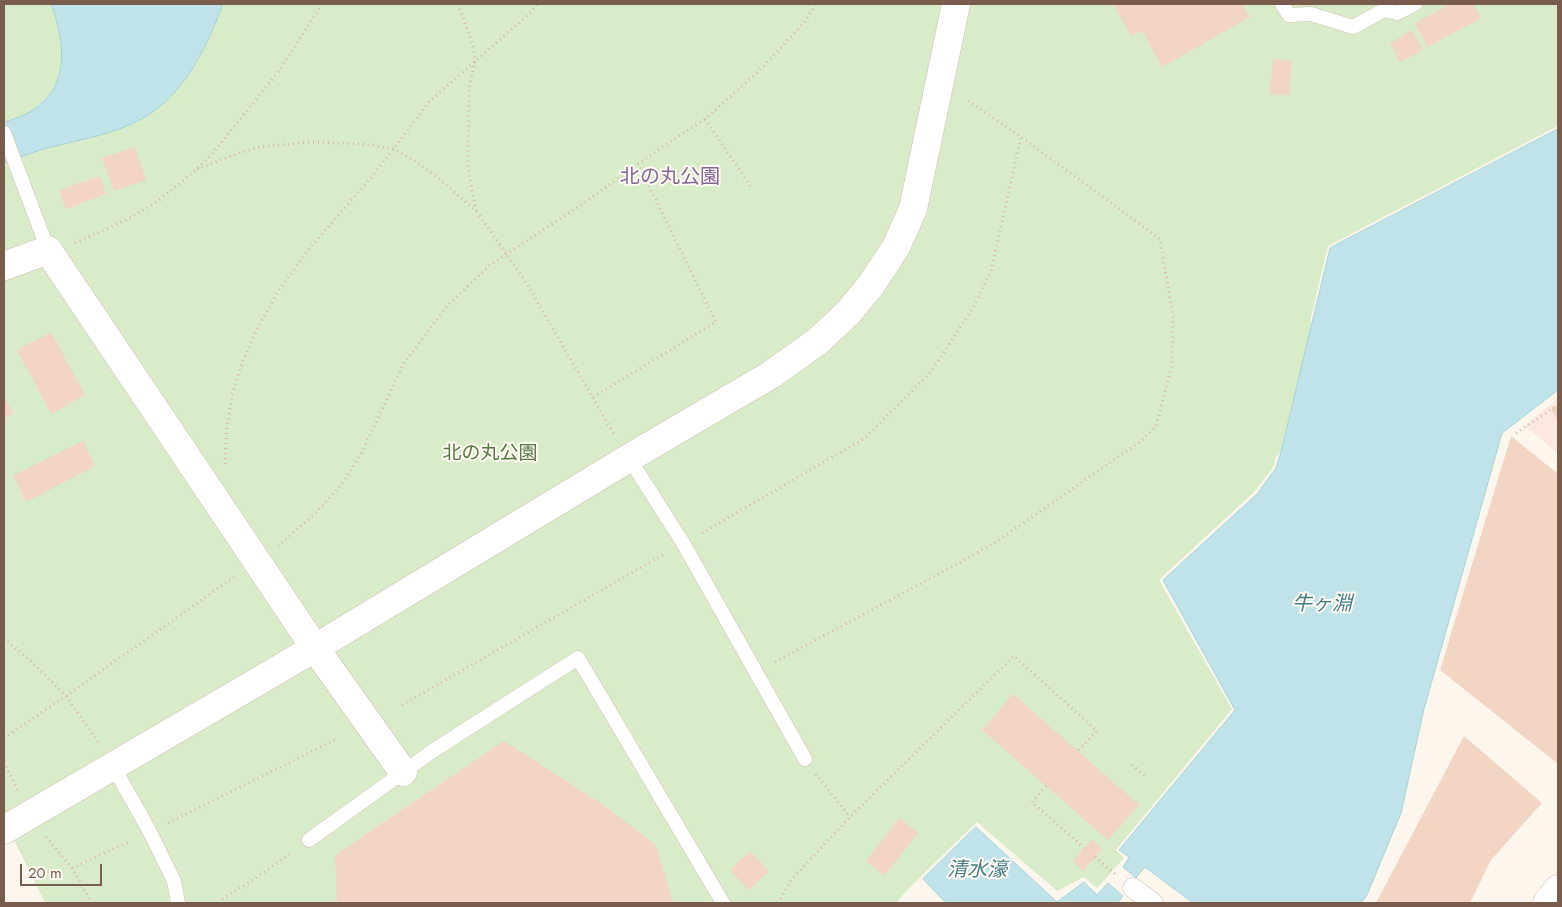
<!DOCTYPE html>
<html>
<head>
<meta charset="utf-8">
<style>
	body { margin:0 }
	#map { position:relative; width:1562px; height:907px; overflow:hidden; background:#fdf6ec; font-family:Jost,sans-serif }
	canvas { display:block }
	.frame { position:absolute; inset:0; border:5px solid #7a5c4d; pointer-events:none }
	.scale { position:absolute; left:20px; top:864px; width:82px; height:22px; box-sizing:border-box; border:2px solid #7a5c4d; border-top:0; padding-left:6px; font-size:15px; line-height:18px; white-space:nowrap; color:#7a5c4d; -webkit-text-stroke:4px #fffaf3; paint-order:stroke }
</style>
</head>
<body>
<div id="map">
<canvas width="1562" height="907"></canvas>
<div class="frame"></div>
<div class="scale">20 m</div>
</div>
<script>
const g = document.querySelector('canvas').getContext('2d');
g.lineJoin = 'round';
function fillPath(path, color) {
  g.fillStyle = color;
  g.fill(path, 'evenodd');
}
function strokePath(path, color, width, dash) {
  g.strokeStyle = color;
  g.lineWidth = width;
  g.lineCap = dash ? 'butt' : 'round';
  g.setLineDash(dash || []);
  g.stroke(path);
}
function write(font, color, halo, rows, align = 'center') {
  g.font = font + ' Jost,"Noto Sans JP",sans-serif';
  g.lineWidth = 4;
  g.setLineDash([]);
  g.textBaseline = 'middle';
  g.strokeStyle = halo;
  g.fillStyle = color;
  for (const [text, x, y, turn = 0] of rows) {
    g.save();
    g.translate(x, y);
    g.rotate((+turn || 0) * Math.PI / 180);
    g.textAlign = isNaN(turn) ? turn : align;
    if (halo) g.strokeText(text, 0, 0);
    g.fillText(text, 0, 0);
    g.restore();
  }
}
fillPath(new Path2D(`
	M1558 398V454L1525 426Z`), '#fde8e0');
fillPath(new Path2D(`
	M4 4H1558V126L1328 246 1311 317V370L1281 452 1276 457 1274 466 1255 491 1159 580 1232 709 1116 850 1124 858 1097 888 1084 877 1057 891 977 822 910 887 896 903H45L4 819Z`), '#d8ecc9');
const water = new Path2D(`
	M51 4H223C207 46 185 94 145 117 113 136 75 140 40 150 28 154 16 159 4 163V123C15 118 26 115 36 108 71 83 64 39 51 4Z
	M1558 129V390L1502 433 1424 709 1401 813 1367 895 1361 903H1193L1145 867 1136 878 1123 867 1129 857 1119 850 1235 710 1163 580 1257 494 1276 468 1281 452 1330 248Z
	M976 827 1057 902 1084 882 1097 895 1108 883 1123 896 1117 903H946L923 879Z`);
fillPath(water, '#bfe3e8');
strokePath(water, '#a5d3da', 1);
fillPath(new Path2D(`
	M1113 4H1242L1250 17 1162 67 1142 31 1131 36Z
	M1450 4H1473L1481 18 1427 47 1415 23Z
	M1412 30 1423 50 1400 62 1390 43Z
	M1273 59 1292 61 1289 95 1270 94Z
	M135 147 146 180 114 191 102 158Z
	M100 176 106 194 66 209 59 190Z
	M51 332 85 395 51 414 17 350Z
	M4 396 13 413 4 418Z
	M1558 405V421L1551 409Z
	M1511 436 1558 474V764L1440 670Z
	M83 441 95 466 26 502 13 476Z
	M1013 694 1139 805 1108 840 982 730Z
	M1464 736 1542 803 1491 860 1470 903H1376Z
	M504 741 602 804 656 845 673 903H337L335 855Z
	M899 818 918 833 884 876 866 861Z
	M1092 840 1102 849 1083 871 1073 861Z
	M750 851 769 871 749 890 730 870Z`), '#f3d5c3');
const service = new Path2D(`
	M1282 4 1289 15 1311 14 1353 27 1384 10 1397 13 1415 4
	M4 133 48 250
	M629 458 683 543 805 759
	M113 766 150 832 174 881 178 903
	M309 840 434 750 578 658 723 903`);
const pedestrian = new Path2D(`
	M1133 888 1153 903`);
const tertiary = new Path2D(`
	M4 266 48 250 315 648 403 772
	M4 830 315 648 629 458 772 374 818 341 848 313 871 285 896 247 913 209 956 4`);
const secondary = new Path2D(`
	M1547 903 1558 889`);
strokePath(service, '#d1beb0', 15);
strokePath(pedestrian, '#d1beb0', 21);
strokePath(tertiary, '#d1beb0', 29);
strokePath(secondary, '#d6c0b0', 29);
strokePath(new Path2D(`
	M458 4 473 45 475 61 469 89 468 168 476 211
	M705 119 751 187
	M197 169 239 153 260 147 310 142 363 144 393 149 415 161 437 177 476 211 494 236 527 284 615 436
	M75 243 128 219 158 201 197 169 212 154 279 71 322 4
	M593 397 716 322 638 164
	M1516 433 1558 405
	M225 464 227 427 232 395 241 366 256 331 279 290 310 248 379 168 429 102 529 14 537 4
	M702 533 865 438 931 372 974 306 991 271 1021 137
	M278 546 316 513 341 485 361 454 404 363 445 308 490 265 581 205 665 145 705 119 758 72 804 23 816 4
	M4 638 35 665 66 696 98 742
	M775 662 968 558 996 542 1141 441 1156 426 1172 365 1173 317 1160 239 1021 137 966 99
	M402 705 666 553
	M4 738 66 696 234 577
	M4 762 18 791
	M1132 765 1145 776
	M816 774 850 817
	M1046 786 1032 802 1084 848
	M168 823 335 740
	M46 837 72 868 92 903
	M1095 857 1115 874
	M72 868 131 841
	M222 899 250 882 292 852
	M778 903 792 879 850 817 1014 656 1097 731 1078 751`), '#d9b8a5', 3, [1, 4]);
strokePath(service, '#fff', 14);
strokePath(pedestrian, '#fff', 20);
strokePath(tertiary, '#fff', 28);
strokePath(secondary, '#fff', 28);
write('19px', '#537a41', '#fffaf3', [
	["北の丸公園",490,454]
]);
write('20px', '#846695', '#fffaf3', [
	["北の丸公園",670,178]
]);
write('italic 20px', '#437c86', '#fffaf3', [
	["牛ヶ淵",1322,605],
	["清水濠",977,871]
]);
</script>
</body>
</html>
